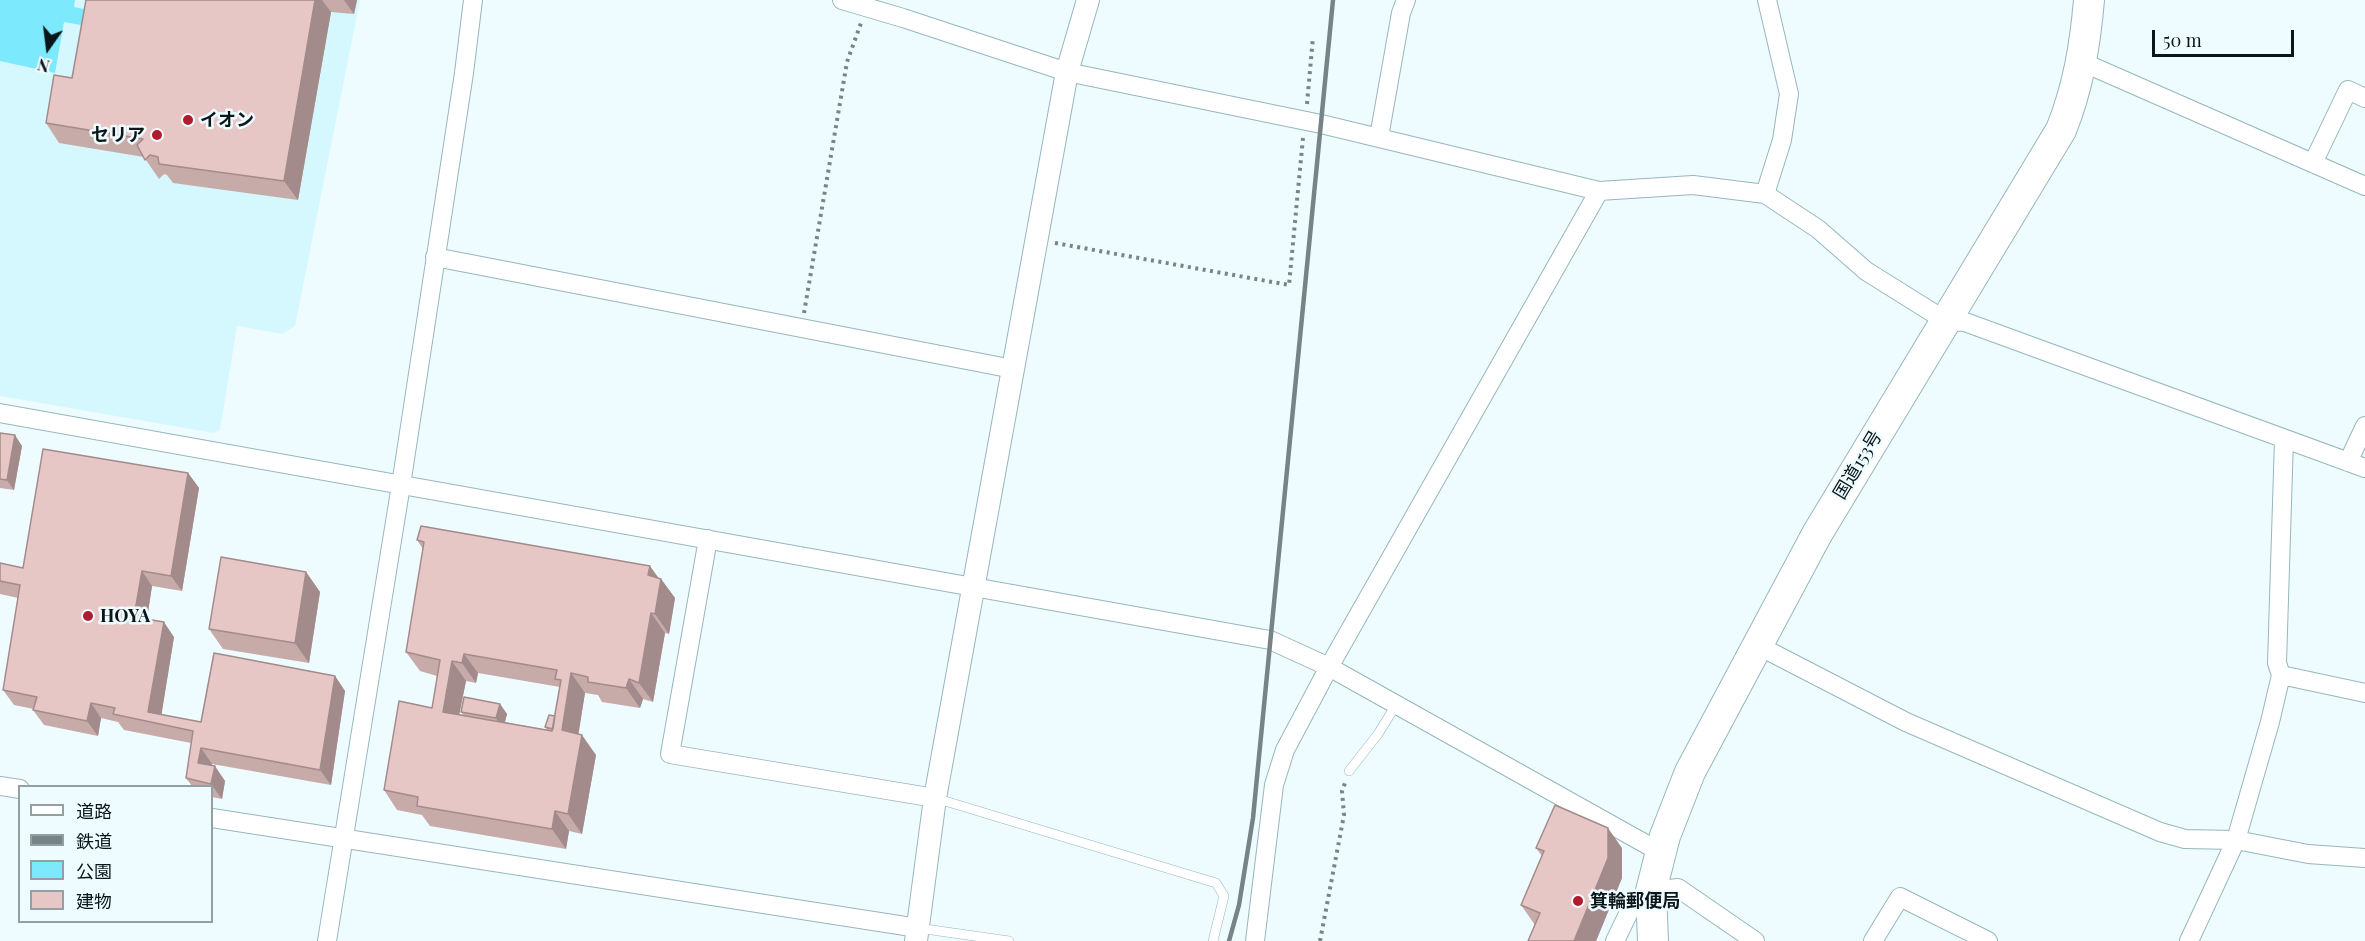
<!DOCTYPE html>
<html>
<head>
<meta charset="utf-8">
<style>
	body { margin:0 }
	#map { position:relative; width:2365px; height:941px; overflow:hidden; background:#effcff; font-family:"Playfair Display","Noto Sans JP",serif }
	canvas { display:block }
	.legend { position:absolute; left:18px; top:785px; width:195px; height:138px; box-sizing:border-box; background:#effcff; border:2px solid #93a0a3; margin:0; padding:8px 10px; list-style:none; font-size:18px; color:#0a1619 }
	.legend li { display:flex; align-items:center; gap:12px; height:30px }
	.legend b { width:30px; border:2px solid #93a0a3 }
	.north { position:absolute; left:18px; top:18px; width:60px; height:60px; -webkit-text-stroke:4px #effcff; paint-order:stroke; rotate:194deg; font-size:16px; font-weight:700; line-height:24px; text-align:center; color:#0a1619 }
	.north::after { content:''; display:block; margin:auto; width:21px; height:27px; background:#0a1619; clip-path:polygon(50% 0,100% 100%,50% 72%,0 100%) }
	.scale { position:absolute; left:2152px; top:30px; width:142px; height:27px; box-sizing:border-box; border:3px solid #0a1619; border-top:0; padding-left:8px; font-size:18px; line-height:21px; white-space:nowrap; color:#0a1619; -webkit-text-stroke:4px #effcff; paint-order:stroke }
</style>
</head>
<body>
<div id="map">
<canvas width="2365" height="941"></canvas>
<ul class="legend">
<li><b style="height:8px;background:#fff"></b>道路</li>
<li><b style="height:8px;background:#778487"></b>鉄道</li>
<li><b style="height:16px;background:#7de9fc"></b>公園</li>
<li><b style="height:16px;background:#e7c7c5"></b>建物</li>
</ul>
<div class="north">N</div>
<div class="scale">50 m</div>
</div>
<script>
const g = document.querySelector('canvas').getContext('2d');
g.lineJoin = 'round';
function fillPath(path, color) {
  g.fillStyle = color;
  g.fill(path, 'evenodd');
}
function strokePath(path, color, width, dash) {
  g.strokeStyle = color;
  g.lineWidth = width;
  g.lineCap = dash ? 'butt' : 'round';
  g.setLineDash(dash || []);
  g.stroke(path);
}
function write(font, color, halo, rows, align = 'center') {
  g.font = font + ' "Playfair Display","Noto Sans JP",serif';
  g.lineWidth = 5;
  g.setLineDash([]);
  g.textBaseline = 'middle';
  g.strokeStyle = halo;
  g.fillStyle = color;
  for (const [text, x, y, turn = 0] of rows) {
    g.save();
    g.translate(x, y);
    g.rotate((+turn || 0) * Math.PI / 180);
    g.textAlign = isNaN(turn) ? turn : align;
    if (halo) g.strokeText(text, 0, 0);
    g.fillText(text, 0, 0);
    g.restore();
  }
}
fillPath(new Path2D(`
	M0 0H360L295 326 282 334 237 326 220 430 214 433 0 396Z`), '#d4f8fe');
fillPath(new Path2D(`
	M0 0H75L74 7 94 11 92 27 64 22 55 73 0 61Z`), '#7de9fc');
const service = new Path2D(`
	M1349 771 1378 734 1396 705
	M935 798 1216 883 1224 896 1213 941
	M918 928 1009 941`);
const minor = new Path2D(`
	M842 0 903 18 1067 72 1321 124 1599 191 1693 185 1765 194 1818 229 1866 271 1946 321 1965 322 2365 468
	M2082 62 2365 186
	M1379 137 1401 13 1406 0
	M2313 163 2348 90 2365 98
	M1765 194 1782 140 1789 94 1767 0
	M435 257 1013 369
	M0 413 1270 640 1329 667 1660 852
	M2348 462 2365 426
	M708 539 670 754 935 798
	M1757 645 1906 722 2160 832 2185 839 2236 840 2308 854 2365 858
	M2281 675 2365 693
	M0 786 20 789
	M212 818 918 928
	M327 941 401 485 464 73 473 0
	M1255 941 1274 785 1285 750 1329 667 1599 191
	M1615 941 1630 910 1651 891 1678 888 1755 941
	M1873 941 1900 897 1988 941
	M2189 941 2236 840 2270 722 2281 675 2277 663 2284 439`);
const tertiary = new Path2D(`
	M916 941 935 798 1067 72 1088 0`);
const trunk = new Path2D(`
	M1653 941 1651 891 1665 836 1690 772 1817 534 2061 130C2078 88 2085 46 2089 0`);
strokePath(service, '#96b7bd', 10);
strokePath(minor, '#96b7bd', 20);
strokePath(tertiary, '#96b7bd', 24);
strokePath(trunk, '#96b7bd', 32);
strokePath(new Path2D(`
	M1307 104 1313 37
	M1055 243 1289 285 1303 138
	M804 313 847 62 861 23
	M1320 941 1344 815 1342 791 1345 783`), '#788487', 4, [3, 4.5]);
strokePath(service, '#fff', 9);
strokePath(minor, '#fff', 18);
strokePath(tertiary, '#fff', 22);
strokePath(trunk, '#fff', 30);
strokePath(new Path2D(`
	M1229 941 1239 905 1253 818 1333 0`), '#778487', 4.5);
fillPath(new Path2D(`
	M86 0H357L354 14 331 12 298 200 173 183 167 175 164 174 159 179 144 157 59 143 46 123 72 78Z
	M0 433 22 446 14 490 0 488Z
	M188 473 199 488 182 591 152 586 147 619 174 637 161 715 201 722 335 676 345 691 331 785 212 764V765L225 781 222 799 212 797V786H192L186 778 191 743 124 730 118 722 101 718 98 736 44 725 33 710 34 709 14 705 3 690 18 598 0 594V563L23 568Z
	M417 540 659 578 661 579 675 598 669 634 665 633 653 702 643 699 640 708 602 702 598 695 585 693 578 734 596 755 582 834 569 831 566 849 430 826 422 815 397 810 384 790 432 708 437 676 420 671 406 652 423 549ZM478 673 560 687 555 716 545 727 547 730 505 722 507 714 500 704 461 712 463 715 459 714 466 681 476 683Z
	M306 572 320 592 309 663 223 649 209 629Z
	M1536 848H1622V878L1596 941H1528L1535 925 1521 905 1542 856Z`), '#c7aba9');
fillPath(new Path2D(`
	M315 0H322L331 12 298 200 284 181Z
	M344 0H357L354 14Z
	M15 435 22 446 14 490 7 480Z
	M188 473 199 488 182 591 171 576Z
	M650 566 660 580 661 579 675 598 669 634 655 614 648 575Z
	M142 571 152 586 145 632 134 617Z
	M306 572 320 592 309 663 295 643Z
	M651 613 665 633 653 702 639 683Z
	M164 622 174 637 160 724 148 712Z
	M464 654 478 673 476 683 462 663Z
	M452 661 466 681 456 731 443 712Z
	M571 673 585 693 576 750 560 730Z
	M335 676 345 691 331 785 320 770Z
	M629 679 643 699 640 708 626 688Z
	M91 703 101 718 98 736 87 721Z
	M500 704 507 714 503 729 496 718Z
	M582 735 596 755 582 834 568 814Z
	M201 748 212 764 209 778 198 763Z
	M215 766 225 781 222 799 211 784Z
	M555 811 569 831 566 849 552 829Z
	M1608 828 1622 848V878L1596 941H1574Z`), '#a28b8a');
const building = new Path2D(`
	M86 0H315L284 181 159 164 158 157 150 155 145 160 137 145 143 139 46 123 54 75 72 78Z
	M0 433 15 435 7 480 0 479Z
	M43 449 188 473 171 576 142 571 134 617 164 622 148 712 201 722 214 653 335 676 320 770 201 748 198 763 215 766 211 784 186 778 193 731 113 714 115 708 91 703 87 721 33 710 37 697 3 690 20 585 0 581V563L23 568Z
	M421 526 650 566 648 575 661 579 655 614 651 613 639 683 629 679 626 688 588 682V677L571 673 562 730 582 735 568 814 555 811 552 829 417 806 418 797 384 790 399 701 432 708 440 660 406 652 424 542 417 540ZM464 654 557 670 555 679 561 680 552 731 443 712 452 661 462 663Z
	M221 557 306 572 295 643 209 629Z
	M464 697 500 704 496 718 461 712Z
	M549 715 555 716 553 729 545 727Z
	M1555 805 1608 828V858L1574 941H1528L1540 913 1521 905 1544 851 1536 848Z`);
fillPath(building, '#e7c7c5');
strokePath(building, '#a28b8a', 1.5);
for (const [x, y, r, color] of [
	[188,120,6,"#af1c2e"],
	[157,135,6,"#af1c2e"],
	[88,616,6,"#af1c2e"],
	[1578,901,6,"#af1c2e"]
]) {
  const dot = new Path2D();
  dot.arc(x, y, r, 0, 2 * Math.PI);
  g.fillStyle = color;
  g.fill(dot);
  strokePath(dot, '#effcff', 2);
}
write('bold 18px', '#0a1619', '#effcff', [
	["イオン",200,120],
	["セリア",145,135,"right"],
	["HOYA",100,616],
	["箕輪郵便局",1590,901]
], 'left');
write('18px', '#0a1619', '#effcff', [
	["国道153号",1858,465,-59]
]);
</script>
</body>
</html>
